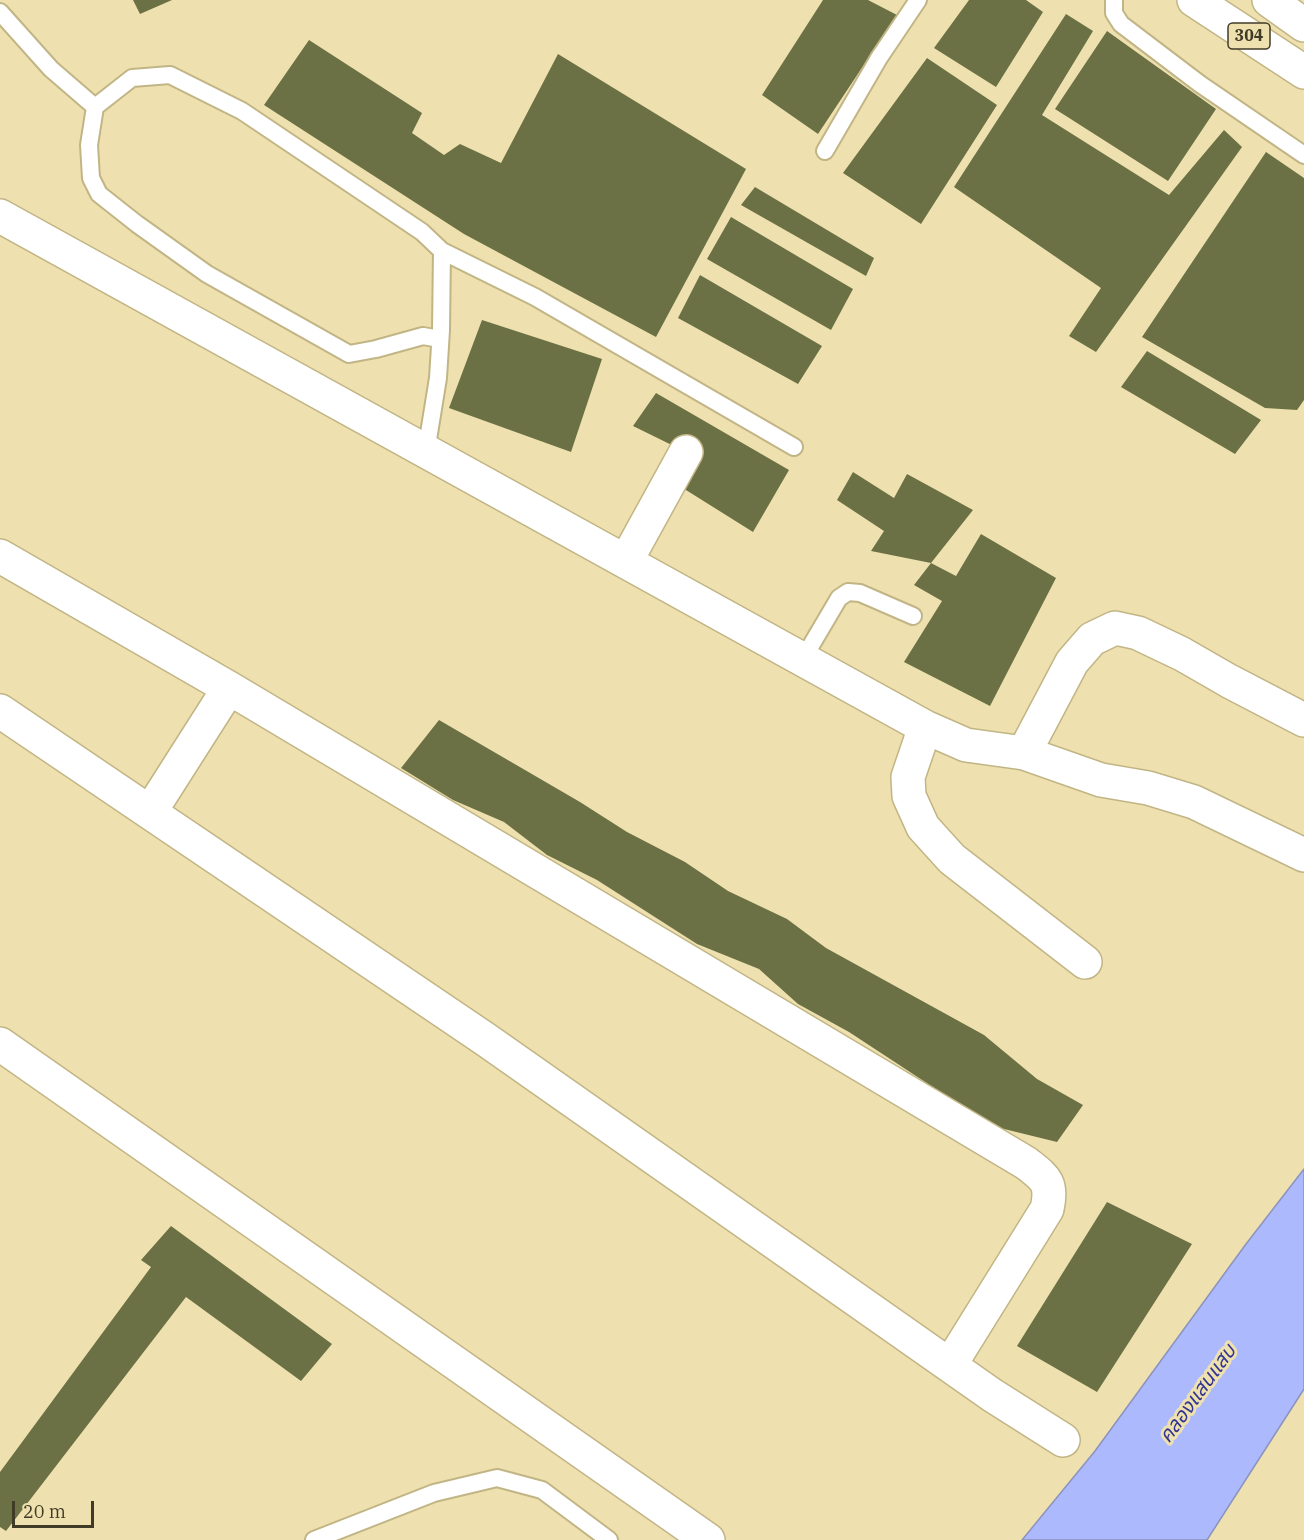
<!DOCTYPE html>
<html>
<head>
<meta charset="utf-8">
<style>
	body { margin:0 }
	#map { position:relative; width:1304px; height:1540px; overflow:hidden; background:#eee1af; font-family:"IBM Plex Serif",serif }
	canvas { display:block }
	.scale { position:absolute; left:12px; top:1501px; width:82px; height:27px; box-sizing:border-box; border:3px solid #403b27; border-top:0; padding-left:8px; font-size:18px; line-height:21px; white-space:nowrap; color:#403b27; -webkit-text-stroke:4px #eee1af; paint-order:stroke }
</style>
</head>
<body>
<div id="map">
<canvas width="1304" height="1540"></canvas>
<div class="scale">20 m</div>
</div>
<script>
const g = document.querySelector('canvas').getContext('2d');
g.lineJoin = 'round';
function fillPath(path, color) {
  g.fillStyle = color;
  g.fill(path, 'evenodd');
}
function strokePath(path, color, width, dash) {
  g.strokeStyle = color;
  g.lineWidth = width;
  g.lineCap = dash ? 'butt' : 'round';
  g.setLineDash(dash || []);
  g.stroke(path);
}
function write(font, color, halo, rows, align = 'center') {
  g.font = font + ' "IBM Plex Serif","Noto Sans Thai",serif';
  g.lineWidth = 6;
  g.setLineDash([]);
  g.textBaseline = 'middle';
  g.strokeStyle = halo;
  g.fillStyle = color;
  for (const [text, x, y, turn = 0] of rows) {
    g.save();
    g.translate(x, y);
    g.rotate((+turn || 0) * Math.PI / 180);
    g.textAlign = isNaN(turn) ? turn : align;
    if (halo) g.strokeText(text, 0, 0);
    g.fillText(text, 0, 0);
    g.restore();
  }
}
const water = new Path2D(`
	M1304 1169V1389L1207 1540H1022L1095 1451 1246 1244Z`);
fillPath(water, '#acb9fd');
strokePath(water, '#8c93bd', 1.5);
fillPath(new Path2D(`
	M133 0H172L140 14Z
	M823 0H868L897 15 818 134 762 95Z
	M969 0H1026L1043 12 996 87 934 48Z
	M1066 14 1093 31 1042 115 1169 195 1224 130 1242 147 1096 352 1069 336 1101 288 954 187Z
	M1107 31 1216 109 1168 181 1055 109Z
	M309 40 422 113 412 133 444 155 460 144 501 163 558 54 746 169 656 337 464 234 264 105Z
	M927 58 997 105 921 224 843 173Z
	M1266 152 1304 178V400L1297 410 1265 408 1142 337Z
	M755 187 874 258 866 276 741 205Z
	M731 217 853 289 831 330 707 259Z
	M700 275 822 346 798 384 678 318Z
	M482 320 602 359 571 452 449 408Z
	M1147 351 1261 420 1235 454 1121 387Z
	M656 393 789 470 753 532 670 480 686 452 633 426Z
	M853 472 894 498 907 474 973 510 931 563 871 551 884 531 837 500Z
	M981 534 1056 578 990 706 904 662 942 601 914 585 931 563 956 576Z
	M439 720 580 802 627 832 685 862 728 891 787 919 826 948 984 1035 1037 1079 1083 1105 1057 1142 1000 1128 945 1095 849 1032 798 1004 759 969 697 944 597 880 547 855 504 822 453 800 401 768Z
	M1107 1202 1192 1244 1097 1392 1017 1346Z
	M171 1226 332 1344 301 1381 186 1297 6 1531 0 1527V1472L151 1267 141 1260Z`), '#6b7144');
const lane = new Path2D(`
	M1114 0V13L1121 24 1200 84 1304 155
	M0 12 51 69 95 107 132 78 170 75 242 111 422 232 442 251 441 330 438 378 426 452
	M95 107 89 145 91 178 99 194 137 224 207 274 349 354 376 349 423 336 440 339
	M825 151 879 58 918 0
	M442 251 535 297 794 447
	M803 659 839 598 848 592 860 593 913 616
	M314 1540 434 1493 497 1478 542 1490 609 1540`);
const street = new Path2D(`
	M0 216 925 727 966 745 1024 753 1072 662 1092 639 1115 628 1138 633 1182 654 1229 681 1304 720
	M0 556 229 688 1026 1163C1045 1178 1053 1182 1047 1209L950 1365
	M626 561 686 452
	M0 711 485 1039 992 1395 1063 1440
	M925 727 908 777 909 796 923 827 952 859 1085 962
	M1024 753 1101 780 1148 788 1194 802 1304 855
	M150 812 229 688
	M0 1044 708 1540`);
const highway = new Path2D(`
	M1194 0 1304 72
	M1269 0 1304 25`);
strokePath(lane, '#c2b585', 20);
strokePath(street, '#c2b585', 36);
strokePath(highway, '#c2b585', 36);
strokePath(lane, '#fff', 16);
strokePath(street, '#fff', 33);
strokePath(highway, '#fff', 33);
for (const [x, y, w] of [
	[1249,36,42]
]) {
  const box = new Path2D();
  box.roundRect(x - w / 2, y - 13, w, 26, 4.5);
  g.fillStyle = '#eee1af';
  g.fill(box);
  strokePath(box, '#403b27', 1.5);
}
write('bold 16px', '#403b27', null, [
	["304",1249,36]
]);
write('italic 20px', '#313492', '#eee1af', [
	["คลองแสนแสบ",1198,1394,-54]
]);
</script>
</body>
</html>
